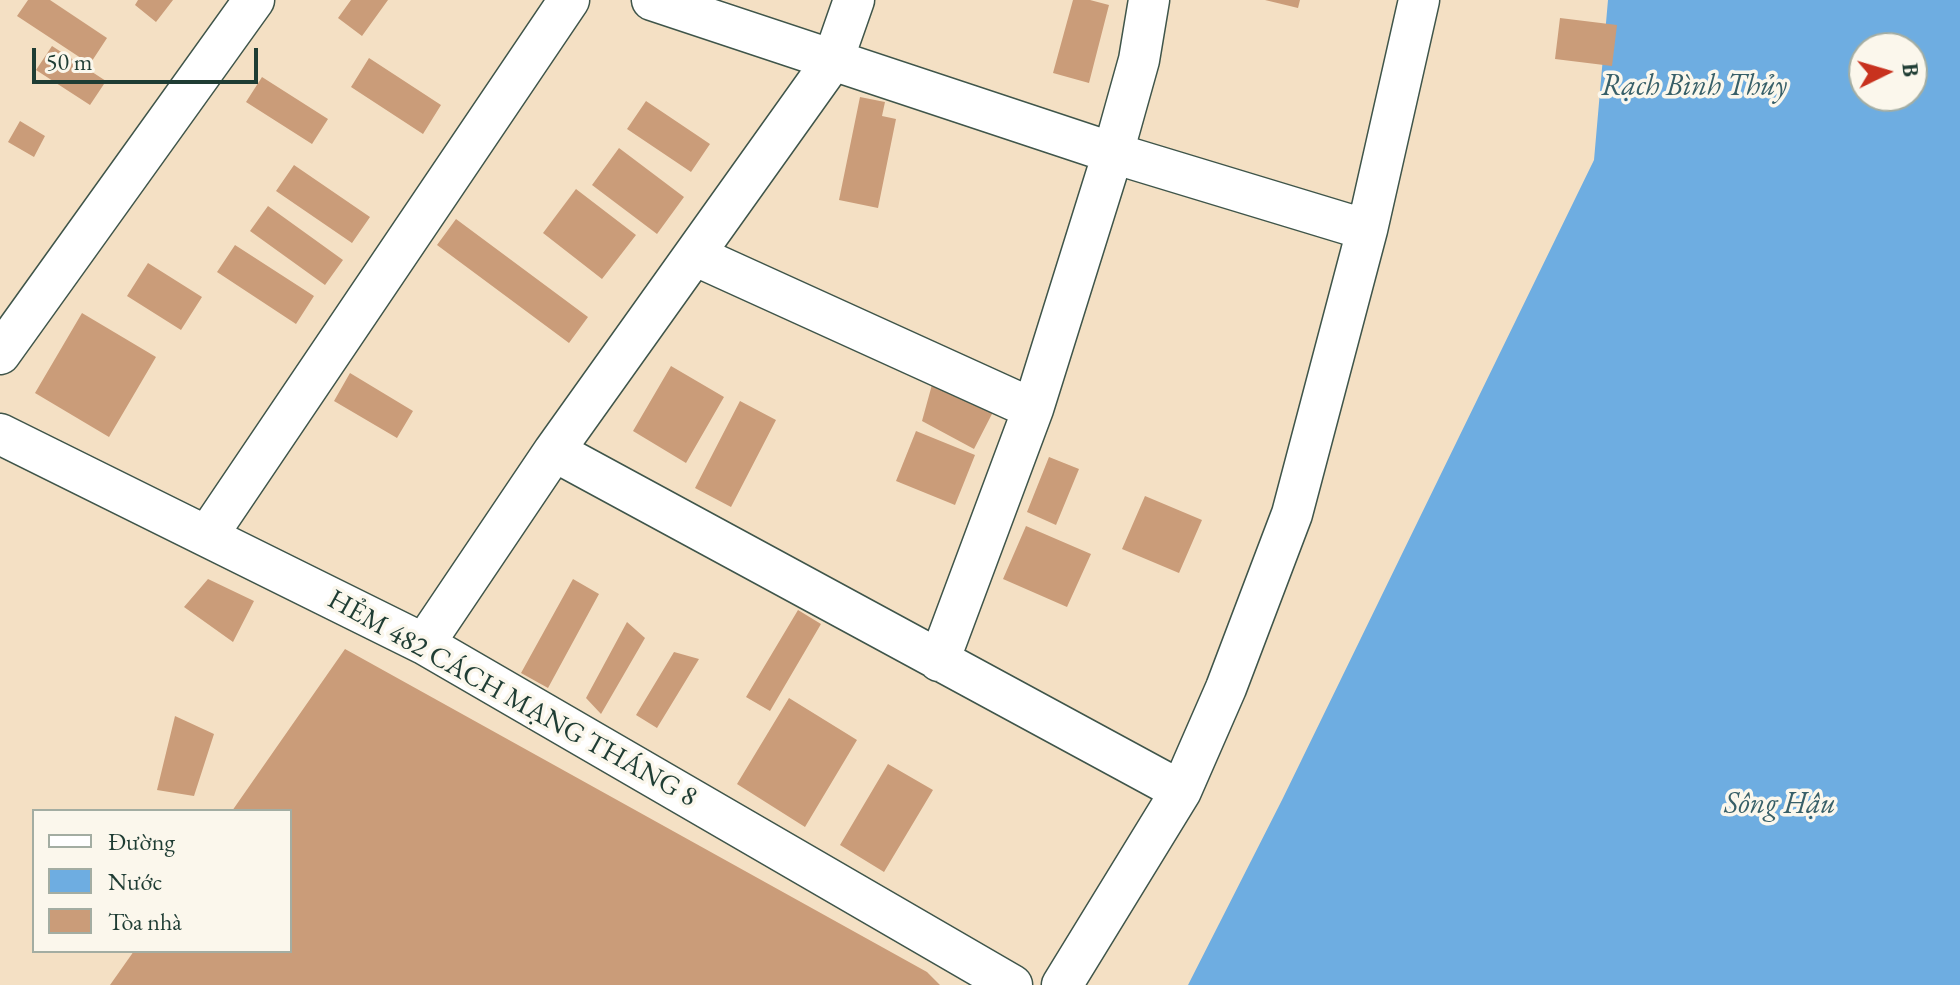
<!DOCTYPE html>
<html>
<head>
<meta charset="utf-8">
<style>
	body { margin:0 }
	#map { position:relative; width:1960px; height:985px; overflow:hidden; background:#f4e0c4; font-family:"EB Garamond",serif }
	canvas { display:block }
	.legend { position:absolute; left:32px; top:809px; width:260px; height:144px; box-sizing:border-box; background:#fbf7ec; border:2px solid #a3ada2; margin:0; padding:10px 14px; list-style:none; font-size:24px; color:#1f3d34 }
	.legend li { display:flex; align-items:center; gap:16px; height:40px }
	.legend b { width:40px; border:2px solid #a3ada2 }
	.north { position:absolute; left:1848px; top:32px; width:80px; height:80px; box-sizing:border-box; background:#fbf7ec; border:2px solid #a3ada2; border-radius:50%; rotate:85deg; font-size:22px; font-weight:700; line-height:32px; text-align:center; color:#1f3d34 }
	.north::after { content:''; display:block; margin:auto; width:28px; height:36px; background:#c8321e; clip-path:polygon(50% 0,100% 100%,50% 72%,0 100%) }
	.scale { position:absolute; left:32px; top:48px; width:226px; height:36px; box-sizing:border-box; border:4px solid #1f3d34; border-top:0; padding-left:10px; font-size:24px; line-height:28px; white-space:nowrap; color:#1f3d34; -webkit-text-stroke:6px #fbf7ec; paint-order:stroke }
</style>
</head>
<body>
<div id="map">
<canvas width="1960" height="985"></canvas>
<ul class="legend">
<li><b style="height:10px;background:#fff"></b>Đường</li>
<li><b style="height:22px;background:#6eade1"></b>Nước</li>
<li><b style="height:22px;background:#ca9c79"></b>Tòa nhà</li>
</ul>
<div class="north">B</div>
<div class="scale">50 m</div>
</div>
<script>
const g = document.querySelector('canvas').getContext('2d');
g.lineJoin = 'round';
function fillPath(path, color) {
  g.fillStyle = color;
  g.fill(path, 'evenodd');
}
function strokePath(path, color, width, dash) {
  g.strokeStyle = color;
  g.lineWidth = width;
  g.lineCap = dash ? 'butt' : 'round';
  g.setLineDash(dash || []);
  g.stroke(path);
}
function write(font, color, halo, rows, align = 'center') {
  g.font = font + ' "EB Garamond",serif';
  g.lineWidth = 7;
  g.setLineDash([]);
  g.textBaseline = 'middle';
  g.strokeStyle = halo;
  g.fillStyle = color;
  for (const [text, x, y, turn = 0] of rows) {
    g.save();
    g.translate(x, y);
    g.rotate((+turn || 0) * Math.PI / 180);
    g.textAlign = isNaN(turn) ? turn : align;
    if (halo) g.strokeText(text, 0, 0);
    g.fillText(text, 0, 0);
    g.restore();
  }
}
fillPath(new Path2D(`
	M1608 0H1960V985H1188L1282 800 1594 160ZM1864 48H1912V96H1864Z`), '#6eade1');
fillPath(new Path2D(`
	M28 0H50L107 38 90 64 17 16Z
	M138 0H173L156 22 135 5Z
	M351 0H388L362 36 338 18Z
	M1073 0H1090L1109 5 1089 83 1053 73Z
	M1265 0H1300L1298 8Z
	M1560 18 1617 25 1612 66 1555 59Z
	M52 46 106 81 90 105 36 70Z
	M369 58 441 105 423 134 351 87Z
	M262 77 328 119 312 144 246 102Z
	M860 97 885 102 882 116 896 119 878 208 839 200Z
	M646 101 710 144 691 172 627 129Z
	M20 121 45 136 34 157 8 142Z
	M619 148 684 197 657 234 592 185Z
	M294 165 370 217 352 243 276 191Z
	M576 189 636 235 602 279 543 233Z
	M268 206 343 260 325 285 250 231Z
	M456 219 588 317 569 343 437 245Z
	M235 245 314 296 296 324 217 272Z
	M148 263 202 297 181 330 127 296Z
	M82 313 156 357 109 437 35 393Z
	M671 366 724 397 686 463 633 431Z
	M350 373 413 411 397 438 334 401Z
	M933 381 993 412 974 449 922 421Z
	M740 401 776 420 731 507 695 488Z
	M916 431 975 455 955 505 896 481Z
	M1049 457 1079 469 1056 525 1027 512Z
	M1145 496 1202 520 1179 573 1122 549Z
	M1026 526 1091 554 1067 607 1003 579Z
	M208 579 254 601 233 642 184 607Z
	M573 579 599 594 548 688 521 673Z
	M798 610 821 624 770 711 746 697Z
	M627 622 645 638 601 714 586 698Z
	M345 649 927 972 940 985H110L134 951H290V811H232Z
	M674 652 699 659 657 728 636 715Z
	M789 698 857 740 805 827 737 784Z
	M175 716 214 734 194 796 157 790Z
	M888 764 933 790 884 872 840 845Z`), '#ca9c79');
const minor = new Path2D(`
	M652 0 1113 153 1367 230
	M694 255 1033 409
	M0 354 254 0
	M0 434 424 644 1012 985
	M554 451 1181 791
	M207 536 569 0
	M424 644 554 451 833 60 854 0
	M939 661 1033 409 1113 153 1139 60 1149 0
	M1062 985 1181 791 1226 688 1292 514 1367 230 1419 0`);
strokePath(minor, '#3f554a', 43);
strokePath(minor, '#fff', 40);
write('28px', '#1f3d34', '#fbf7ec', [
	["HẺM 482 CÁCH MẠNG THÁNG 8",512,699,29]
]);
write('italic 30px', '#375f68', '#fbf7ec', [
	["Rạch Bình Thủy",1694,87],
	["Sông Hậu",1780,805]
]);
</script>
</body>
</html>
